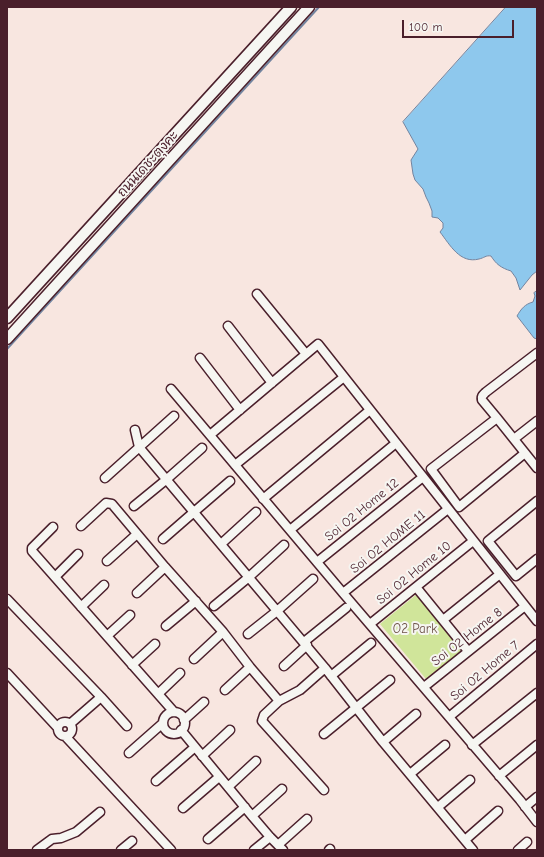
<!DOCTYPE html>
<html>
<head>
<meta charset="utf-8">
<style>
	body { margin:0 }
	#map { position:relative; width:544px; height:857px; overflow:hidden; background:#f8e6e0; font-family:"Comic Neue",sans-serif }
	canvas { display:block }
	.frame { position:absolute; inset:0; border:8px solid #4a1f2b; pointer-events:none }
	.scale { position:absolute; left:402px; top:20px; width:112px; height:18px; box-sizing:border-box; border:2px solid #4a1f2b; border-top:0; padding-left:5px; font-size:12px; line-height:14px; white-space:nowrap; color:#4a1f2b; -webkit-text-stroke:3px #f6f6f2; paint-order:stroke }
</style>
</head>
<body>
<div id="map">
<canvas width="544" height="857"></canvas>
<div class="frame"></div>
<div class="scale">100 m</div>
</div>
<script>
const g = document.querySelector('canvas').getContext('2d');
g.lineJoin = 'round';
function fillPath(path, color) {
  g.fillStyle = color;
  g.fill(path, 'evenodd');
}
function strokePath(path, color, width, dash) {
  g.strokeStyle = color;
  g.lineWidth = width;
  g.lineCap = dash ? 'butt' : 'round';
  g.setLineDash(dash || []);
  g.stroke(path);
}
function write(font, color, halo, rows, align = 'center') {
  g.font = font + ' "Comic Neue","Playpen Sans Thai",sans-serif';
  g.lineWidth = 4;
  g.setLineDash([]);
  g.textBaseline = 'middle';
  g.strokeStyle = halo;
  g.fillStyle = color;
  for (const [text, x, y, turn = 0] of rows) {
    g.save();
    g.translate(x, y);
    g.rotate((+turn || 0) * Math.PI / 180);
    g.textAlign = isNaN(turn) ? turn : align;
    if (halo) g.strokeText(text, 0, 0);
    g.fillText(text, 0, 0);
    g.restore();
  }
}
fillPath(new Path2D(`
	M417 594 463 650 426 679 380 624Z`), '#d0e59a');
const water = new Path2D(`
	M506 7H537V271L532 275 520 290 516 278 511 271C501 268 496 264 491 256 486 255 484 258 479 259 460 264 450 245 440 232L443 228V223L438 218 432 217V211L429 203 426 197 423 189 415 180 413 174 411 160 418 149 403 122Z
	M537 291V339L534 338 517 316C521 309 525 304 533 302L535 296 534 293Z`);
fillPath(water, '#8ec8ed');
strokePath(water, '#73849f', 1);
strokePath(new Path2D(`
	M7 349 319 7`), '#73849f', 2);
const minor = new Path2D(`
	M257 294 306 354
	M228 326 272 383
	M537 353 486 392C483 395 481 396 482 400L497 418 537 468
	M200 358 240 410
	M171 389 343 593 520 800 537 822
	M497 418 431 469 459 507 525 453
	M135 430 139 447 325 668 383 742 473 850
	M210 435 318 344 537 621
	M514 439 537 421
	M235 465 344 377
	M105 478 174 416
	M263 499 370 410
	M537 501 488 541 516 576 537 559
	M134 506 167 479 202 448
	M81 526 106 503 112 504 165 567 223 632 250 667 279 701
	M53 527 32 548V551L174 712
	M290 530 396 443
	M163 539 194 512 230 481
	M221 544 256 512
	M107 561 137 534
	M317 562 423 477
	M55 577 78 554
	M416 587 468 651
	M137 593 165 567
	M343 593 448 509
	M7 599 101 697 70 724
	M214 606 249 577 284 545
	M81 607 104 585
	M443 620 500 574
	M370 624 473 541
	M166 626 196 601
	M248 634 277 611 313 579
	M107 636 130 615
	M304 642 346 608
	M194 659 223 632
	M132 665 155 644
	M284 666 307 645
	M7 673 58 728
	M331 676 371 643
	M424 687 525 606
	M225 690 250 667
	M158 694 180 673
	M101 697 127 726
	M163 723a11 11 0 1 1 22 0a11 11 0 1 1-22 0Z
	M449 717 537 644
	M184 720 204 702
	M58 729a7 7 0 1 1 14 0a7 7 0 1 1-14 0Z
	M181 730 252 816 270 837 283 850
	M324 734 390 680
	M66 737 171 850
	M383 742 416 714
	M472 745 537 693
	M129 753 163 723
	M202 756 230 730
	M410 774 445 745
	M499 776 537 745
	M156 781 195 747
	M228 787 256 761
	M324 790 262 721 264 715 279 701 300 690 325 668
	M438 807 470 780
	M525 807 537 797
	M183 808 219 777
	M252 816 282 789
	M208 839 245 807
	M465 840 498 811
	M278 845 307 819
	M37 850 52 839 61 838 76 832 100 812
	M121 850 132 841
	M254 850 270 837
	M329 850 330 849
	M518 850 527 842`);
const tertiary = new Path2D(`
	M7 318 291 7
	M7 339 309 7`);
strokePath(minor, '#4a1f2b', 11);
strokePath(tertiary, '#4a1f2b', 13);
strokePath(minor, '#f6f6f2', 8);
strokePath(tertiary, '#f6f6f2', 10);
write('13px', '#4a1f2b', '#f6f6f2', [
	["ถนนเดชะตุงคะ",148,164,-48],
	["Soi O2 Home 12",362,510,-39],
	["Soi O2 HOME 11",388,542,-39],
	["Soi O2 Home 10",414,573,-39],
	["Soi O2 Home 8",467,637,-38],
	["Soi O2 Home 7",485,671,-40]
]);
write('13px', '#6c5047', '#f6f6f2', [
	["O2 Park",415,629]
]);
</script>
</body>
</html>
